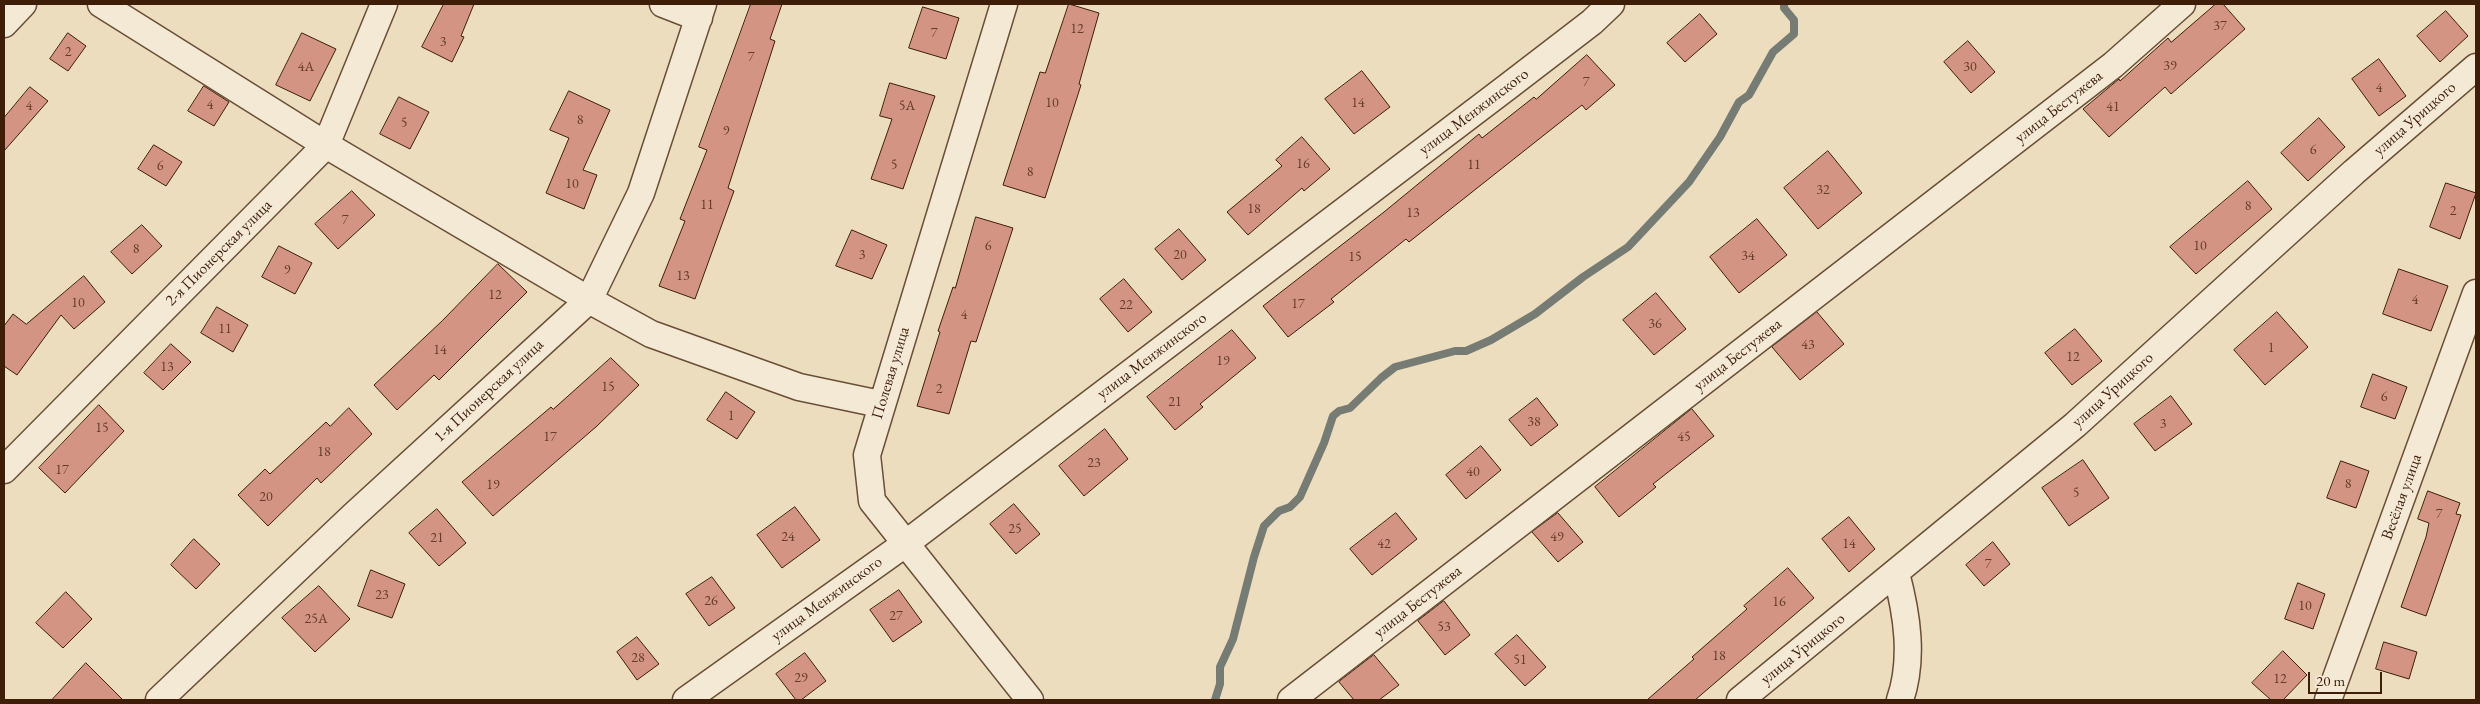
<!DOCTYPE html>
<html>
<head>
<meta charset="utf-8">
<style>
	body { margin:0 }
	#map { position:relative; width:2480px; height:704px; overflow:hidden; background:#edddbf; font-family:"EB Garamond",serif }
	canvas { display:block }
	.frame { position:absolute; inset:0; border:5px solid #3e1e09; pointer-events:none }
	.scale { position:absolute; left:2308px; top:672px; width:74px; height:22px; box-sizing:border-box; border:2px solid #3e1e09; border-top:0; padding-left:6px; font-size:15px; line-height:18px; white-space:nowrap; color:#3e1e09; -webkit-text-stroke:4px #f3e9d5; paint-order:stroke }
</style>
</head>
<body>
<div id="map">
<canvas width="2480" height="704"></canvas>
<div class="frame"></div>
<div class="scale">20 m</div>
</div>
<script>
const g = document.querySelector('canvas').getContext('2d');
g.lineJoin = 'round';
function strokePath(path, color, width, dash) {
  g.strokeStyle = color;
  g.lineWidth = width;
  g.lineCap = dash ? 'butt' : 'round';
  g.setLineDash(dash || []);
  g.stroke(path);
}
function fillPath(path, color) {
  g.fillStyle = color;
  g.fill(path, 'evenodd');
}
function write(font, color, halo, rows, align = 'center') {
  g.font = font + ' "EB Garamond",serif';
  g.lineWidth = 5;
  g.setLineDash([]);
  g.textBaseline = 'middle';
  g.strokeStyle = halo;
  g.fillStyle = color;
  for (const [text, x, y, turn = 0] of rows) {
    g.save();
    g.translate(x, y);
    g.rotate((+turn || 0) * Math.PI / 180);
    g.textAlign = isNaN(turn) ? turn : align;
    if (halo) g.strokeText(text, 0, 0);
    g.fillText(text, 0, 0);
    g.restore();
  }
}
strokePath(new Path2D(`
	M1215 700 1220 684V667L1233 639 1254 557 1264 526 1279 511 1290 507 1300 497 1324 443 1333 416 1339 411 1350 408 1381 378 1395 367 1455 351H1466L1491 340 1535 314 1583 277 1628 247 1689 182 1720 137 1739 102 1749 95 1773 52 1794 34V20L1784 8V4`), '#767c73', 8);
const building = new Path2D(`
	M444 4H474L461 36 464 37 452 62 422 47Z
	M751 4H782L770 39 775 41 728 188 734 191 695 299 659 286 685 221 680 219 707 150 699 147Z
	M1069 4 1099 13 1079 84 1081 85 1045 198 1003 185 1040 72 1045 73Z
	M2216 4H2223L2245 29 2171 94 2165 87 2109 137 2083 109 2119 79 2120 81 2168 38 2171 42Z
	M923 7 959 18 946 59 909 48Z
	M2446 11 2468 36 2440 62 2417 36Z
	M1700 14 1717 34 1685 62 1667 43Z
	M68 33 86 46 68 71 50 59Z
	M302 33 336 49 310 101 276 85Z
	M1968 41 1995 72 1971 93 1944 62Z
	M1587 55 1615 85 1586 110 1582 105 1409 242 1406 239 1331 299 1334 302 1288 337 1263 306 1384 212 1479 134 1482 138 1534 97 1536 99Z
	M2379 59 2406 96 2379 116 2352 79Z
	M1362 71 1390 107 1354 134 1325 99Z
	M890 83 935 96 903 189 871 179 892 119 880 116Z
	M204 86 229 102 214 126 188 111Z
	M30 87 48 101 4 151V118Z
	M569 91 610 110 583 170 597 175 584 209 546 193 569 138 550 130Z
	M399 97 429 112 410 149 380 134Z
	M2319 118 2345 147 2308 181 2281 153Z
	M1302 137 1330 169 1304 191 1302 188 1248 235 1227 212 1282 166 1276 160Z
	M154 145 182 162 166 186 138 169Z
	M1828 151 1862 193 1818 229 1784 188Z
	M2248 181 2272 209 2196 274 2170 247Z
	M2446 183 2476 193 2460 239 2430 227Z
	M352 191 375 215 338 249 315 224Z
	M976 217 1013 228 976 342 971 341 949 414 917 406 940 332 938 331 953 287 955 288Z
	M1757 219 1787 255 1739 293 1710 257Z
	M142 225 162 246 132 274 111 252Z
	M1179 229 1206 260 1182 280 1155 249Z
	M852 230 887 245 872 279 836 266Z
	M279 246 312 263 295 294 262 277Z
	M498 264 527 292 439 380 434 375 397 410 374 385 442 321Z
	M2399 269 2448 286 2431 331 2383 314Z
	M84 276 105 302 74 329 61 315 17 375 4 366V326L13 314 26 324Z
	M1124 279 1152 312 1128 332 1100 299Z
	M1656 293 1686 329 1654 355 1623 320Z
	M217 307 248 325 233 352 201 333Z
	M1817 312 1844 344 1800 380 1772 347Z
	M2277 312 2308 347 2265 385 2234 350Z
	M2075 329 2102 361 2072 385 2045 353Z
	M1232 330 1256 358 1200 404 1203 407 1175 430 1147 397Z
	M171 344 191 362 163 390 144 373Z
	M611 358 639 385 597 426 493 516 462 482 551 407 553 409Z
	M2373 374 2407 387 2395 419 2361 407Z
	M726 392 755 412 737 439 707 420Z
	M2171 396 2192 424 2155 451 2134 424Z
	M1537 398 1558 425 1531 446 1509 420Z
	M99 405 124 431 65 493 39 468Z
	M349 408 372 434 321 483 317 478 268 526 238 495 265 469 270 474 326 422 330 426Z
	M1692 409 1714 436 1653 484 1656 487 1619 517 1595 487Z
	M1105 429 1128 459 1084 496 1059 466Z
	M1481 446 1501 470 1466 499 1446 475Z
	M2083 460 2109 498 2069 526 2042 488Z
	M2341 461 2369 471 2356 508 2327 498Z
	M2428 491 2460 503 2456 514 2461 515 2426 616 2401 607 2426 537 2429 523 2418 519Z
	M1014 504 1040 534 1016 554 990 524Z
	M795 507 820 540 782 568 757 535Z
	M437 509 466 543 439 566 409 533Z
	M1396 513 1417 539 1372 575 1350 549Z
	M1558 513 1583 542 1558 562 1532 532Z
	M1849 517 1875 549 1849 572 1822 539Z
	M194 539 220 564 196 589 171 565Z
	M1993 542 2010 564 1984 586 1966 565Z
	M1788 568 1814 598 1695 700H1647L1694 659 1692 657 1747 609 1744 606Z
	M371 570 405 584 392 618 358 606Z
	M712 577 735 608 709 626 686 594Z
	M2298 583 2325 594 2313 629 2285 619Z
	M319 586 350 619 315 652 282 618Z
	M899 590 922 622 893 642 870 610Z
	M66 592 92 619 63 648 36 623Z
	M1444 601 1470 635 1445 655 1418 621Z
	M1517 635 1546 667 1525 686 1495 654Z
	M637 637 659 664 637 680 617 652Z
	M2384 642 2417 652 2409 679 2376 669Z
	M2283 651 2307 675 2283 700H2271L2252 683Z
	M805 653 826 681 801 700H796L776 674Z
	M1374 655 1399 685 1379 700H1354L1339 682Z
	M86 663 123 700H52Z`);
fillPath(building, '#d49484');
strokePath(building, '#3e1e09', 1);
const minor = new Path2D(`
	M101 4 326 145 589 300 651 334 799 387 880 404
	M663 4 699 18
	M1004 4 867 455 872 501 1030 700
	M4 24 23 4
	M4 470 326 145 384 4
	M1896 573C1907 614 1914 659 1900 700
	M159 700 353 516 589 300 641 193 703 4
	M686 700 905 544 1506 88 1592 22 1611 4
	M1291 700 2113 65 2182 4
	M1740 700 2075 425 2354 172 2476 67
	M2328 700 2476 293`);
strokePath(minor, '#6a4e36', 29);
strokePath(minor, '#f3e9d5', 26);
write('14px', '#643c28', null, [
	["37",2220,26],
	["12",1077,29],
	["7",934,33],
	["3",443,42],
	["2",68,52],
	["7",751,57],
	["39",2170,66],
	["4А",306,67],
	["30",1970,67],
	["7",1586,82],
	["4",2379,88],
	["10",1052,103],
	["14",1358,103],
	["4",210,105],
	["4",29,106],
	["5А",907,106],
	["41",2113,107],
	["8",580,120],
	["5",404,123],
	["9",726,131],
	["6",2313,150],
	["16",1303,164],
	["5",894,165],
	["11",1474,165],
	["6",160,166],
	["8",1030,172],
	["10",572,184],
	["32",1823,190],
	["11",707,205],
	["8",2248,206],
	["18",1254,209],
	["2",2453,211],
	["13",1413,213],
	["7",345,220],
	["6",988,246],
	["10",2200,246],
	["8",136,249],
	["3",862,255],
	["20",1180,255],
	["34",1748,256],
	["15",1355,257],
	["9",287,270],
	["13",683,276],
	["12",495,295],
	["4",2415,300],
	["10",78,303],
	["17",1298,304],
	["22",1126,305],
	["4",964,315],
	["36",1655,324],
	["11",225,329],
	["43",1808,345],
	["1",2271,348],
	["14",440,350],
	["12",2073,357],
	["19",1223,361],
	["13",167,367],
	["15",608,387],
	["2",939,389],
	["6",2384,397],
	["21",1175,402],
	["1",731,416],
	["38",1534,422],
	["3",2163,424],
	["15",102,428],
	["17",550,437],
	["45",1684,437],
	["18",324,452],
	["23",1094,463],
	["17",62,470],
	["40",1473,472],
	["8",2348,484],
	["19",493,485],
	["5",2076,493],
	["20",266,497],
	["7",2439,514],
	["25",1015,529],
	["24",788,537],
	["49",1557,537],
	["21",437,538],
	["42",1384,544],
	["14",1849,544],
	["7",1988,564],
	["23",382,595],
	["26",711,601],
	["16",1779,602],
	["10",2305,606],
	["27",896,616],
	["25А",316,619],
	["53",1444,627],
	["18",1719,656],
	["28",638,658],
	["51",1520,660],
	["29",801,678],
	["12",2280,679]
]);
write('16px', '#3e1e09', '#f3e9d5', [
	["улица Бестужева",2059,107,-38],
	["улица Менжинского",1474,112,-37],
	["улица Урицкого",2415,119,-41],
	["2-я Пионерская улица",219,253,-45],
	["улица Бестужева",1738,355,-38],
	["улица Менжинского",1152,356,-37],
	["Полевая улица",891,373,-73],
	["улица Урицкого",2113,390,-42],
	["1-я Пионерская улица",489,391,-43],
	["Весёлая улица",2402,497,-70],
	["улица Менжинского",827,599,-36],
	["улица Бестужева",1418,602,-38],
	["улица Урицкого",1803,649,-39]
]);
</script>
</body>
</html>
